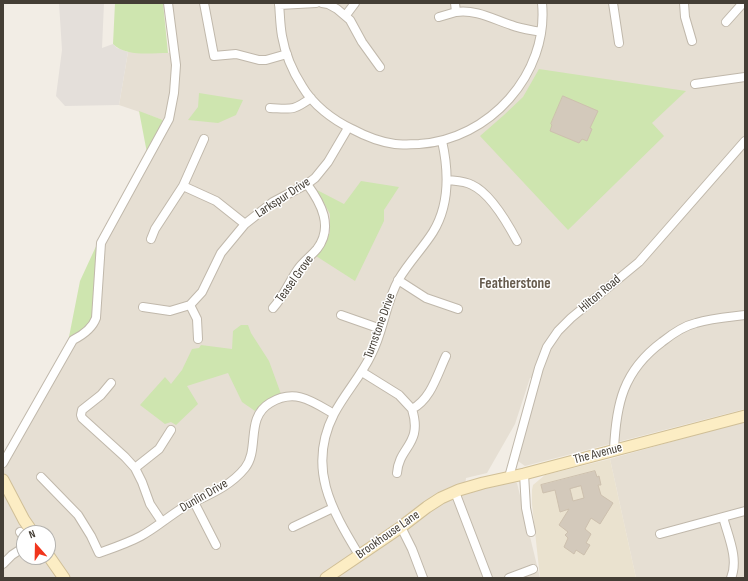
<!DOCTYPE html>
<html>
<head>
<meta charset="utf-8">
<style>
	body { margin:0 }
	#map { position:relative; width:748px; height:581px; overflow:hidden; background:#f2ede5; font-family:"Sofia Sans Condensed",sans-serif }
	canvas { display:block }
	.frame { position:absolute; inset:0; border:4px solid #443e35; pointer-events:none }
	.north { position:absolute; left:16px; top:525px; width:40px; height:40px; box-sizing:border-box; background:#fff; border:1px solid #b4b2ae; border-radius:50%; rotate:340deg; font-size:11px; font-weight:700; line-height:16px; text-align:center; color:#443e35 }
	.north::after { content:''; display:block; margin:auto; width:14px; height:18px; background:#f1351c; clip-path:polygon(50% 0,100% 100%,50% 72%,0 100%) }
</style>
</head>
<body>
<div id="map">
<canvas width="748" height="581"></canvas>
<div class="frame"></div>
<div class="north">N</div>
</div>
<script>
const g = document.querySelector('canvas').getContext('2d');
g.lineJoin = 'round';
function fillPath(path, color) {
  g.fillStyle = color;
  g.fill(path, 'evenodd');
}
function strokePath(path, color, width, dash) {
  g.strokeStyle = color;
  g.lineWidth = width;
  g.lineCap = dash ? 'butt' : 'round';
  g.setLineDash(dash || []);
  g.stroke(path);
}
function write(font, color, halo, rows, align = 'center') {
  g.font = font + ' "Sofia Sans Condensed",sans-serif';
  g.lineWidth = 3;
  g.setLineDash([]);
  g.textBaseline = 'middle';
  g.strokeStyle = halo;
  g.fillStyle = color;
  for (const [text, x, y, turn = 0] of rows) {
    g.save();
    g.translate(x, y);
    g.rotate((+turn || 0) * Math.PI / 180);
    g.textAlign = isNaN(turn) ? turn : align;
    if (halo) g.strokeText(text, 0, 0);
    g.fillText(text, 0, 0);
    g.restore();
  }
}
fillPath(new Path2D(`
	M172 3H745V409L525 466 518 461 540 378H530L515 424 487 473 466 478 464 492 511 481 517 483 540 578H68L48 548V533H38L4 475 3 470 38 404 76 343 92 331 99 323 104 244 172 123 119 105 128 52 178 53Z
	M745 421V578H636L610 459Z
	M3 491 29 533H24V557H46L59 578H3Z`), '#e6dfd3');
fillPath(new Path2D(`
	M59 3H104L102 48 113 44 117 48 128 52 119 105 65 106 56 96 62 50Z`), '#e4dfda');
fillPath(new Path2D(`
	M610 459 636 578H540L532 504V490L533 485 545 475Z`), '#eae2cf');
fillPath(new Path2D(`
	M115 3H163L168 53C151 53 126 57 113 44Z
	M539 69 686 91 652 123 664 136 568 230 480 136 504 115 523 97Z
	M199 93 243 100 236 115 218 123 188 120 198 107Z
	M139 111 163 120 147 153Z
	M361 181 399 187 384 210V221L355 281 316 256 330 233V214L317 190 344 204Z
	M98 242 93 317 88 327 68 342 80 281Z
	M241 325H248L251 333 269 361 281 394C270 398 263 402 255 411L242 402 228 373 187 386 198 404 176 425 171 422 165 424 140 405 165 377 171 384 182 370 192 349 199 348 201 345 232 349 233 331Z`), '#cee5af');
const building = new Path2D(`
	M563 96 598 111 590 128 592 129 587 141 582 139 579 143 550 131 552 125 551 124Z
	M595 471 597 477 599 476 601 485H598L601 495 613 503 600 524 591 518 585 529 591 534 586 543 590 545 584 555 576 550 574 554 564 547 568 538 565 535 568 532 559 525 569 509 560 512 555 490 543 493 541 485ZM581 486 584 498 573 501 570 489Z`);
fillPath(building, '#d3c9bb');
strokePath(building, '#cdc0ae', 1);
const street = new Path2D(`
	M204 3 214 56 236 54 259 60H266L287 54
	M279 3C280 14 280 25 282 36 285 53 293 72 302 86 313 105 333 120 352 129 365 136 380 142 395 144 402 145 411 144 419 144 489 140 549 74 542 3
	M322 3 328 4 337 9 350 20 362 42 380 67
	M455 3 456 12C475 9 493 19 511 25 521 29 531 30 541 32
	M613 3 619 43
	M684 3 685 17 692 41
	M279 5 316 3
	M346 15 355 3
	M439 17 456 12
	M726 22 743 3
	M695 84 745 77
	M270 108C292 109 293 111 311 98
	M447 180C455 181 465 181 472 185 490 193 508 224 517 241
	M183 186 204 139
	M151 239 155 229 183 186 216 201 245 224
	M398 280 426 298 458 309
	M190 305 197 319 198 339
	M143 307 170 311 190 305 202 292 221 253 245 224 273 202 307 184 315 178 328 162 348 128
	M273 308C284 296 289 282 298 269 303 262 311 256 317 249 334 227 321 203 307 184
	M341 315 381 329
	M362 372 399 395 412 409
	M111 383 101 395 82 410 81 415 82 418 125 457 135 468 142 482 150 504 162 522
	M614 450C616 404 623 371 662 342 672 334 683 326 696 323 712 318 729 317 745 315
	M3 463 73 340C83 335 92 329 96 318L101 243 169 119 174 93 176 65 168 3
	M135 468 159 449 171 430
	M397 473C399 446 423 445 412 409 431 399 437 375 446 356
	M524 474 526 508 531 532
	M41 477 78 515 91 536 99 553C113 548 128 543 141 536 156 528 169 516 184 507 205 496 229 488 245 468 260 449 245 418 270 403 295 388 312 401 334 414
	M509 477 539 368 547 347 558 331 571 318 639 262 745 141
	M455 492 488 578
	M194 502 216 545
	M723 517C728 536 739 559 731 578
	M293 527 333 508
	M401 527 412 549 423 578
	M20 532 24 538
	M660 534 745 511
	M359 555C331 509 307 467 334 414 345 393 361 376 371 355 384 331 385 303 399 279 409 262 423 248 433 232 450 204 449 172 442 141
	M36 557 39 560
	M3 564 12 555 24 547
	M509 578 533 569`);
const secondary = new Path2D(`
	M3 480 24 520 33 533
	M48 555 64 578
	M326 578 401 527 427 507 441 498 459 490 483 483 524 474 745 416`);
strokePath(street, '#c0b8ab', 10);
strokePath(secondary, '#d0bf97', 13);
strokePath(street, '#fff', 8);
strokePath(secondary, '#fcedc4', 11);
write('13px', '#443e35', '#fff', [
	["Larkspur Drive",283,198,-33],
	["Teasel Grove",295,279,-54],
	["Hilton Road",600,294,-40],
	["Turnstone Drive",380,326,-70],
	["The Avenue",598,454,-15],
	["Dunlin Drive",204,496,-30],
	["Brookhouse Lane",388,535,-35]
]);
write('bold 15px', '#665b4d', '#fff', [
	["Featherstone",515,284]
]);
</script>
</body>
</html>
